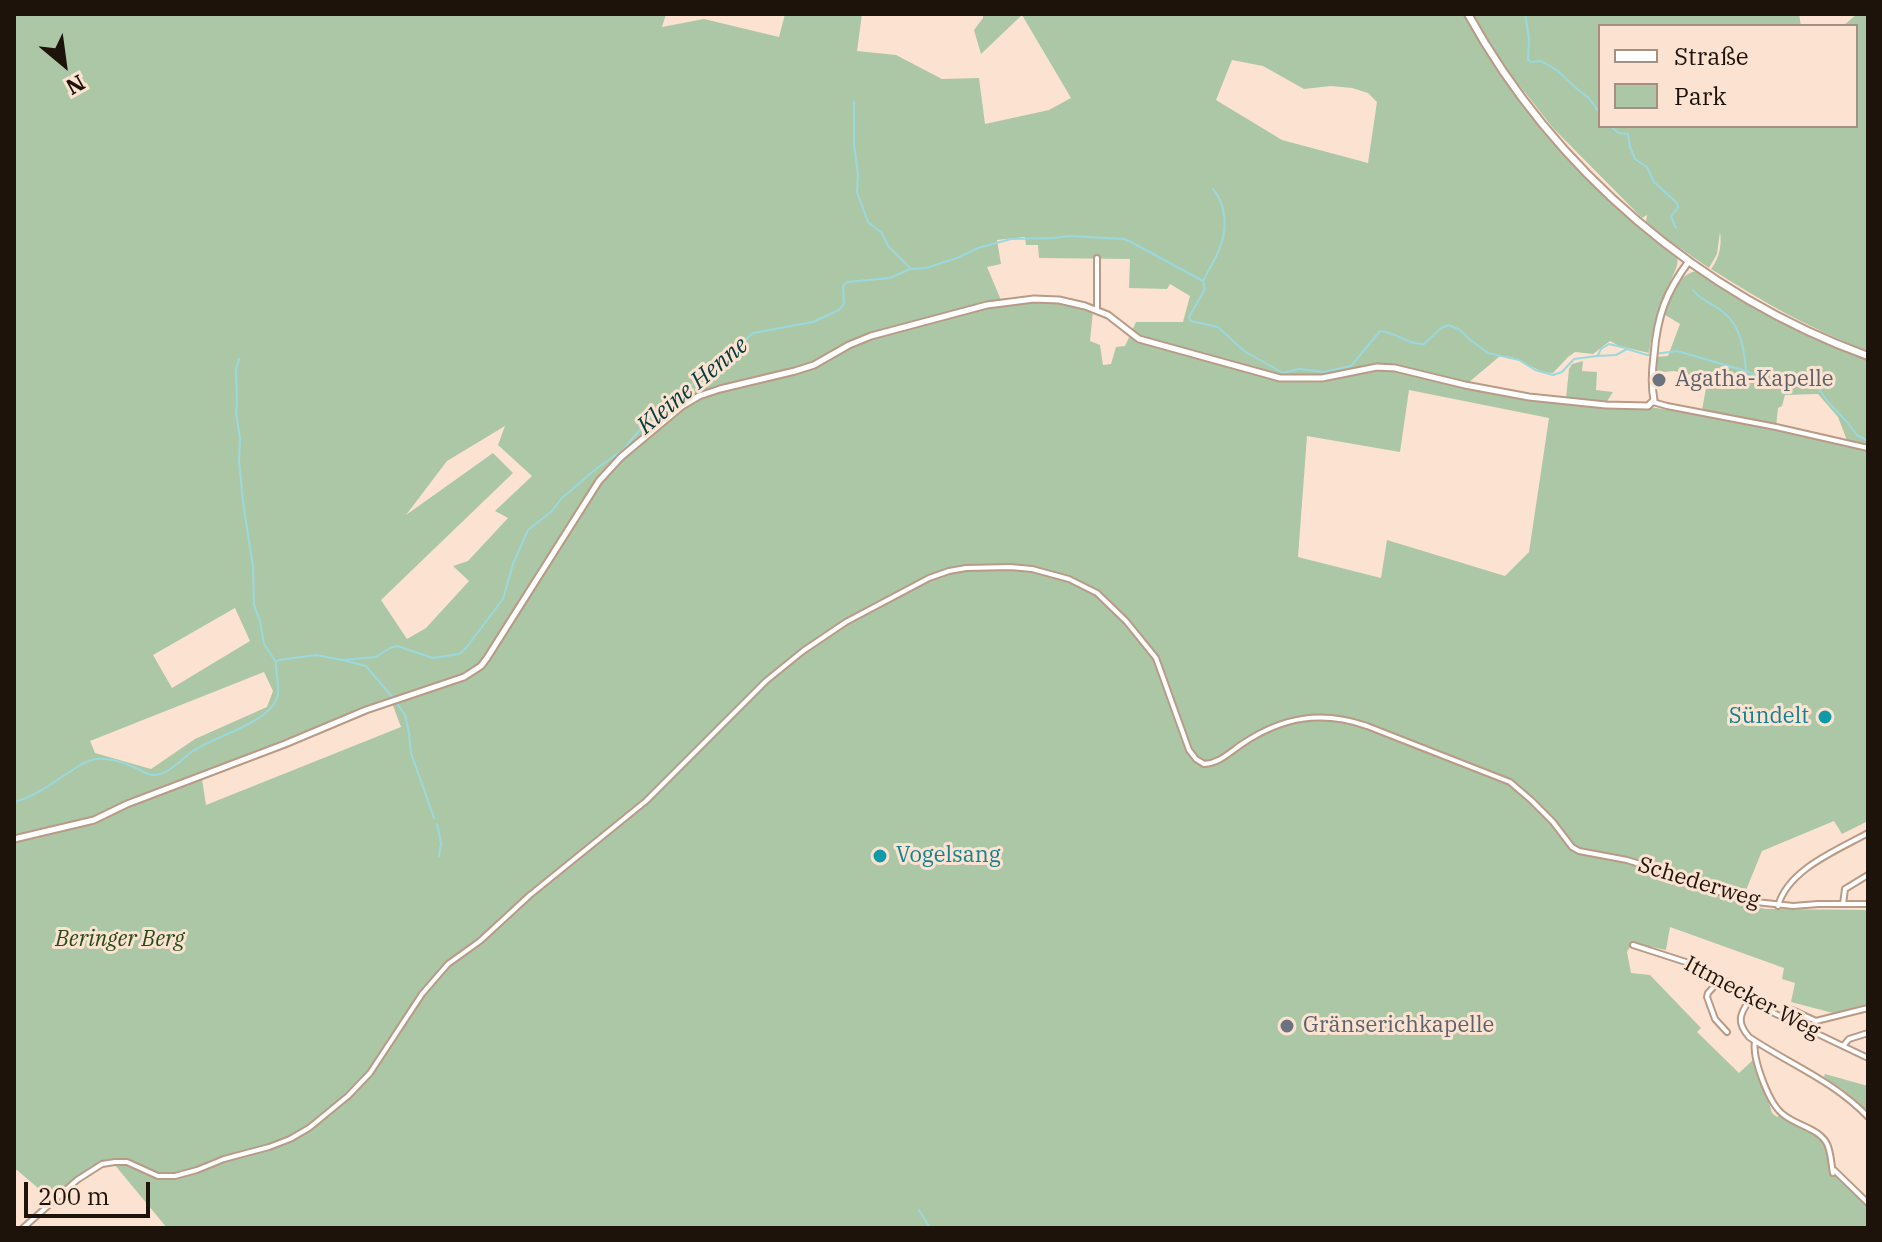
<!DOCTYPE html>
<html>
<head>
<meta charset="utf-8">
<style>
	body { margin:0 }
	#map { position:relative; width:1882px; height:1242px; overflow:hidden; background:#fce3d1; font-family:"IBM Plex Serif",serif }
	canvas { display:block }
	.frame { position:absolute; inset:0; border:16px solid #1d130b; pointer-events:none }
	.legend { position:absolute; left:1598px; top:24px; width:260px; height:104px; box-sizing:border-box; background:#fce3d1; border:2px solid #a39082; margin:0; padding:10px 14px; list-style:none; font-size:24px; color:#1d130b }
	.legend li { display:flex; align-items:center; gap:16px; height:40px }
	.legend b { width:40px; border:2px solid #a39082 }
	.north { position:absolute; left:24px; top:24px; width:80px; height:80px; -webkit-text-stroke:6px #fce3d1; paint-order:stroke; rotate:151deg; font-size:22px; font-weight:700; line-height:32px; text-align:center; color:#1d130b }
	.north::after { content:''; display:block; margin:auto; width:28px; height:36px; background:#1d130b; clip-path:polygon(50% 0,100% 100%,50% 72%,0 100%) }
	.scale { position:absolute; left:24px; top:1182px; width:126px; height:36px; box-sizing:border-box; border:4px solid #1d130b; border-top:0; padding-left:10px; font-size:24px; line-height:28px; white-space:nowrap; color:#1d130b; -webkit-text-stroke:6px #fce3d1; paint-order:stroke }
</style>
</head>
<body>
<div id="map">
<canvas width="1882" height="1242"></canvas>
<div class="frame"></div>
<ul class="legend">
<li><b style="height:10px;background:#fff"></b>Straße</li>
<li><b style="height:22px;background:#acc7a6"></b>Park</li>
</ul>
<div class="north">N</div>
<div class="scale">200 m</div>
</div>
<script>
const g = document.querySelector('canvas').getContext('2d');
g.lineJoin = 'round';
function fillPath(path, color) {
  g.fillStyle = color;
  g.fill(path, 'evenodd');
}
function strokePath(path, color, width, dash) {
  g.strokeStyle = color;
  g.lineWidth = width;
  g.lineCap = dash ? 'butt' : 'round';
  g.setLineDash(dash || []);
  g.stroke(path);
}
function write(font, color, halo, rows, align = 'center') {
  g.font = font + ' "IBM Plex Serif",serif';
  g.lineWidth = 6;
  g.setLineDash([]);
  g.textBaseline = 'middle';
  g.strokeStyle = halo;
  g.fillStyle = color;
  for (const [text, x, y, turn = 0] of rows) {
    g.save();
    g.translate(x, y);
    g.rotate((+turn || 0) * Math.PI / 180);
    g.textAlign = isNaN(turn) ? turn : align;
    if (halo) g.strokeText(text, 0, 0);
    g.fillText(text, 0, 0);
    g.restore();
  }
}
fillPath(new Path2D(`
	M14 14H666L662 27 704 19 779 37 785 14H862L857 51 896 55 942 79 979 78 985 124 1049 110 1071 98 1022 15 981 54 974 30 983 18V14H1799L1801 26H1600V126H1856V26H1843L1857 14H1868V351C1812 330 1761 301 1711 269 1719 258 1722 246 1720 232L1717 254 1709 268 1661 235 1646 221 1647 215 1642 218 1553 128 1519 85 1512 90C1562 151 1613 210 1677 256 1679 265 1675 271 1671 280 1659 305 1653 325 1649 353L1619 346 1610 341 1593 354 1575 352 1568 357 1553 373C1530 372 1524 356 1500 356L1468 383 1394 364H1377L1319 376H1280L1274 379 1284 381 1315 382 1380 369 1390 370C1448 381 1505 398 1564 404 1594 407 1625 404 1656 408 1720 417 1785 428 1848 443L1838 417 1818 394 1785 395 1782 406 1778 408 1776 427 1702 410 1708 377 1701 374 1695 376 1674 371 1656 373 1655 357 1668 356 1680 324 1662 313C1670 296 1676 276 1696 271L1775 317 1868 358V821L1842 834 1834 821 1762 851 1744 895 1712 887 1678 874 1676 880 1750 906 1766 909 1868 910V1004L1833 1013 1791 1002 1795 983 1782 979 1784 968 1670 927 1666 950 1632 943 1627 952 1631 973 1650 975 1701 1028 1697 1032 1739 1073 1753 1060 1760 1070 1772 1113 1777 1117 1780 1115C1793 1124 1815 1129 1824 1143 1829 1152 1830 1165 1832 1175L1837 1174 1868 1205V1228H167L114 1164C133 1162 144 1176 162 1178 185 1180 204 1167 224 1160 230 1158 237 1158 242 1156 227 1154 216 1161 201 1167 192 1171 181 1174 171 1175 158 1177 147 1168 136 1163 105 1147 75 1179 53 1197L39 1189 17 1170 14 1171ZM1232 60 1263 66 1304 89 1331 86 1352 88 1368 93 1377 102 1368 163 1282 140 1216 100ZM1025 237 1026 245H1038L1039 258 1130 259 1129 288 1167 289 1170 284 1190 296 1183 322H1136L1125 346 1116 347 1111 364 1103 365 1100 345 1090 341 1093 311 1056 303 1001 300 987 267 1001 264 997 240ZM1409 390 1549 418 1529 552 1505 576 1387 540 1381 578 1298 557 1307 436 1400 452ZM505 426 498 445 532 476 495 511 508 518 468 561 453 566 469 581 426 628 407 639 381 600 513 473 493 453 406 515 447 461ZM235 608 250 641 172 688 153 655ZM264 672 273 691 267 707 195 739 151 769 95 753 90 741ZM392 703 401 727 206 805 202 779Z
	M1583 361 1582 371 1597 372 1596 390 1613 392 1606 403 1566 398 1569 369 1572 364Z
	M1825 1074 1868 1086V1112L1845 1091 1824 1077Z`), '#acc7a6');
strokePath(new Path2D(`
	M1525 14 1529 38 1528 60 1531 62 1541 61 1558 71 1577 89 1589 98 1600 114
	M854 102V145L858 174 857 192 868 222 882 233 888 246 910 268
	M1610 126 1619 133 1628 134 1630 147 1635 159 1647 167 1654 182 1677 203 1678 207 1671 217 1676 228
	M1204 280C1209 268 1217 257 1221 245 1227 227 1226 204 1213 189
	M1693 290C1701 301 1712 303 1723 312 1741 326 1744 349 1746 370
	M1598 355 1601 349 1609 344 1626 348
	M239 359 236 369 237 404 236 412 240 439 239 460 243 502 253 567 254 605 260 621 264 644 276 662
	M343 660 366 666 393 698
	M397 703 405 715 409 733 411 753 434 818
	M14 802C34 797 51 784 68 773 75 769 81 763 89 761 101 756 119 761 131 766 139 768 145 775 154 775 167 775 180 761 190 753 211 737 268 724 277 698 281 687 275 673 276 662L279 660 316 655 342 660 376 657 390 648 397 646 433 658 459 654 466 648 503 599 513 564 528 530 551 512 562 498 597 468 623 450 648 420 705 374 717 362 734 350 753 333 813 322 839 310 844 304 843 286 847 282 890 278 910 269 926 268 957 258 978 248 1011 239 1054 238 1069 236 1124 239 1131 242 1203 281 1205 289 1189 317 1191 321 1218 327 1244 351 1283 373 1299 369 1325 372 1351 366 1380 331C1396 332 1408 345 1424 344L1441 328 1449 325 1460 330 1469 339 1488 353 1519 360 1535 370 1553 375 1562 372 1574 359 1597 356 1616 355 1627 349 1647 355 1677 351 1746 371 1776 383 1806 378 1815 383 1828 402 1846 421 1857 435 1868 441
	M437 824 441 843 439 856
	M919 1210 930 1228`), '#9bd8dd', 2);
const minor = new Path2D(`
	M1097 309V258
	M1653 402 1667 406 1776 427 1868 448
	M1843 904 1845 889 1868 875
	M1778 906C1788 869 1838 850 1868 833
	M1633 945 1695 965 1721 979 1755 1004 1868 1058
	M1721 979 1708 993 1707 997 1715 1019 1727 1032
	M1749 1001C1739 1015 1737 1023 1749 1037 1789 1064 1834 1081 1868 1117
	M1785 1019 1792 1010 1816 1021 1868 1008
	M1755 1041C1752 1058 1769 1105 1784 1115 1796 1125 1817 1128 1826 1142 1831 1150 1831 1163 1833 1173
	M1843 1046 1849 1039 1868 1033
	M1834 1170 1868 1203
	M23 1228 77 1180 102 1164 115 1162H127L158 1176H175L197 1170 224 1159 269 1147 290 1139 309 1128 348 1096 370 1073 422 994 448 964 480 941 530 895 646 801 766 681 803 651 846 622 929 578 949 571 966 568 1010 567 1032 569 1069 579 1097 593 1126 621 1156 658 1189 750 1196 759 1204 764C1220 763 1230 752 1242 744 1282 717 1321 710 1367 726L1510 782 1531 800 1553 822 1572 847 1579 851 1627 860 1662 871 1712 890 1756 902 1793 906 1818 904H1868`);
const tertiary = new Path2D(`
	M14 839 94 820 127 804 285 744 366 710 464 677 481 666 487 658 599 481 621 457 682 406 699 396 720 389 795 371 814 365 849 345 871 336 987 305 1034 299 1059 300 1085 306 1108 315 1139 339 1280 378H1322L1377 367 1395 368 1465 385 1529 397 1606 405 1648 406 1654 400C1651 385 1652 371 1654 355 1657 316 1666 292 1689 261`);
const secondary = new Path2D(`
	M1468 14C1554 170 1700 295 1868 356`);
strokePath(minor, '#b89a86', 8);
strokePath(tertiary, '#b89a86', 9);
strokePath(secondary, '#b89a86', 10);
strokePath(minor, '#fff', 4);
strokePath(tertiary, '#fff', 5);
strokePath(secondary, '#fff', 6);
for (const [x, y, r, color] of [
	[1659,380,8,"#6b7280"],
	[1825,717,8,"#0f9aa8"],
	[880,856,8,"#0f9aa8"],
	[1287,1026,8,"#6b7280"]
]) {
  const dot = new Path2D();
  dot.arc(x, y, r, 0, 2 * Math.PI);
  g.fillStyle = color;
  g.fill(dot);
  strokePath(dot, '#fce3d1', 3);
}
write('22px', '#5b616d', '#fce3d1', [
	["Agatha-Kapelle",1675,380],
	["Gränserichkapelle",1303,1026]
], 'left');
write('22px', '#0d838f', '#fce3d1', [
	["Sündelt",1809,717],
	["Vogelsang",896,856,"left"]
], 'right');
write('22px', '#1d130b', '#fce3d1', [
	["Schederweg",1699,883,17],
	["Ittmecker Weg",1752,998,28]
]);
write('italic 22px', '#234c18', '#fce3d1', [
	["Beringer Berg",120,940]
]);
write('italic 24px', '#003c40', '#fce3d1', [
	["Kleine Henne",693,386,-40]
]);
</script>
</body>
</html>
